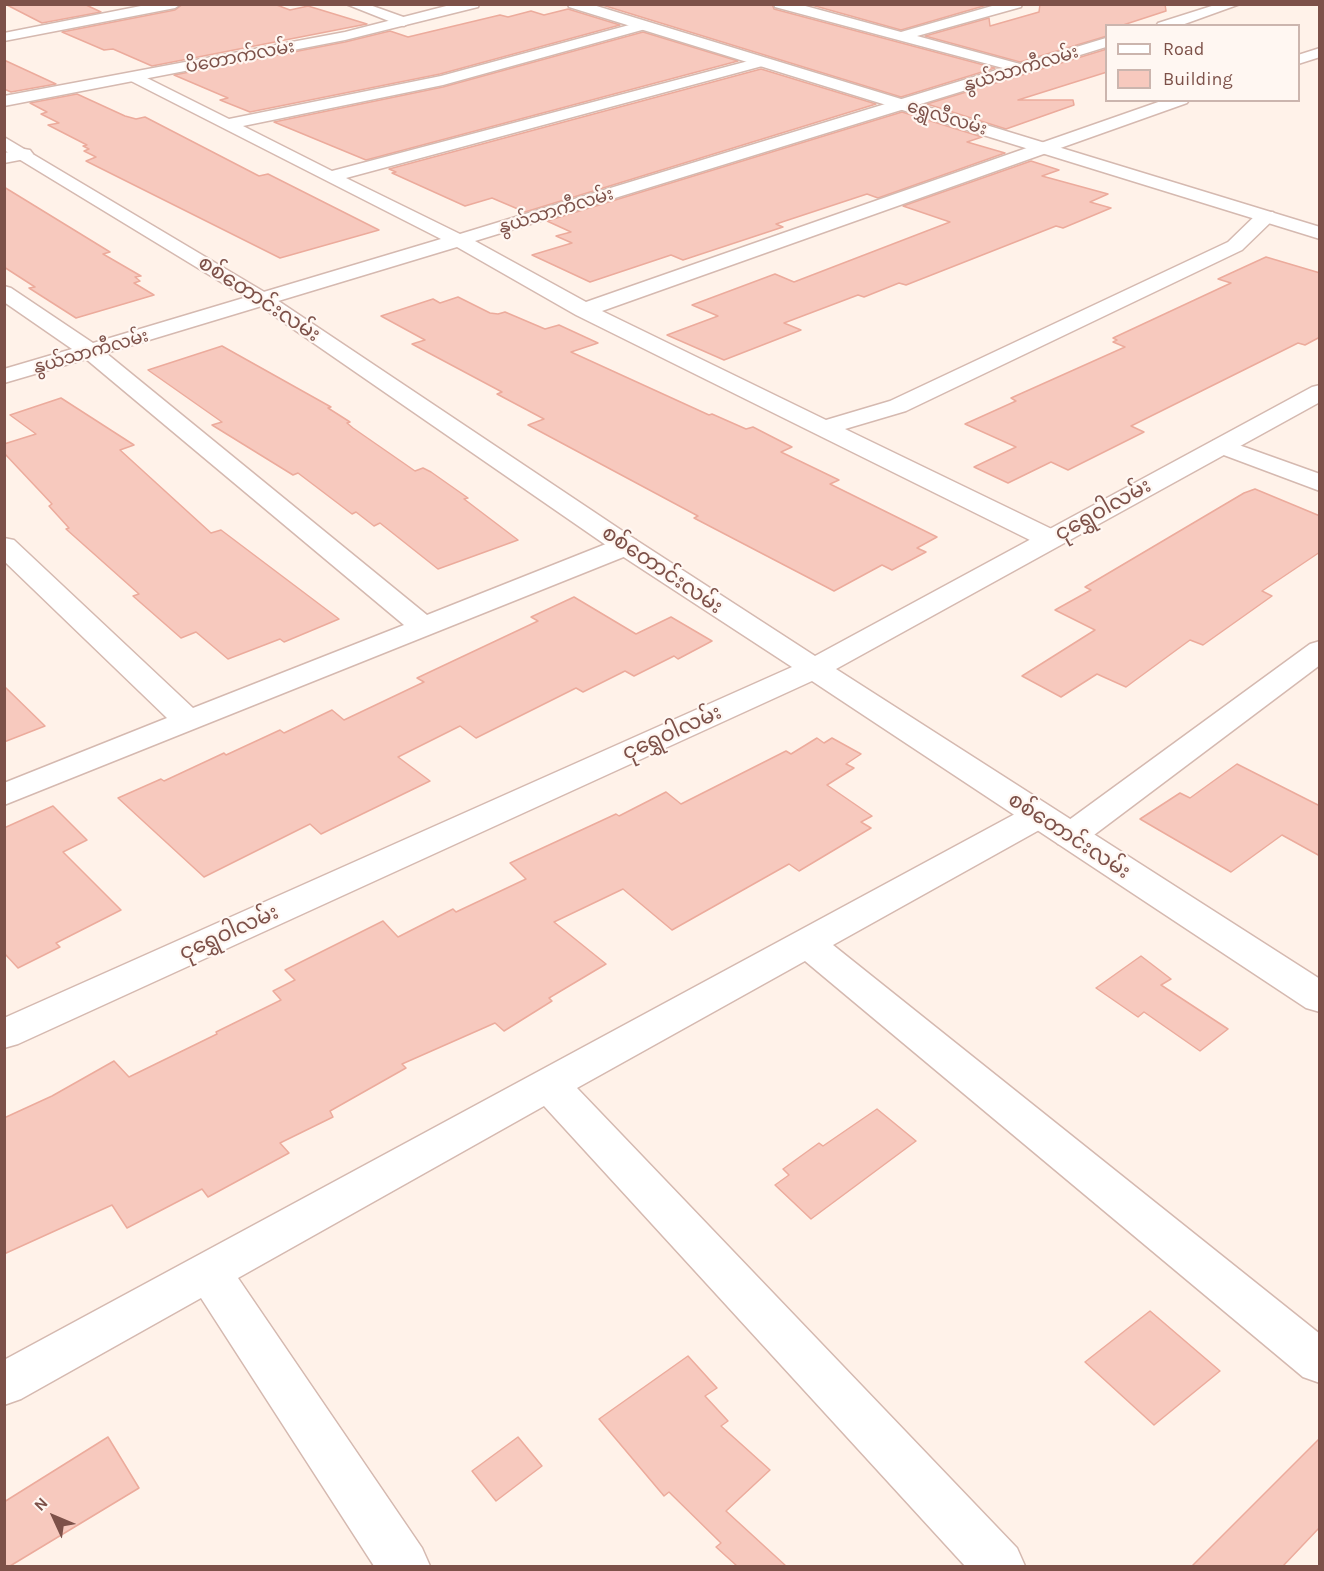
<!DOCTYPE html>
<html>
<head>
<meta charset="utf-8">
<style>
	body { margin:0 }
	#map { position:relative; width:1324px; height:1571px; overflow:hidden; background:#fff2e9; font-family:Karla,sans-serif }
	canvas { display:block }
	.frame { position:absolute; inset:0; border:6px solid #7d5149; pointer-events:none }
	.legend { position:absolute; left:1105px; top:24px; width:195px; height:78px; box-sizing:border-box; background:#fff7f2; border:2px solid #cbb5ae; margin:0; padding:8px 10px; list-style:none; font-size:18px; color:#7d5149 }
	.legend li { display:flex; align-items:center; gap:12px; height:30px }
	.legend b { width:30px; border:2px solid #cbb5ae }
	.north { position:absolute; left:24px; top:1487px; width:60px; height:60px; -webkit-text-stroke:4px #fff7f2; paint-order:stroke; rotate:314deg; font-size:16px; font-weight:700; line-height:24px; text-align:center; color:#7d5149 }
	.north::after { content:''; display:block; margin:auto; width:21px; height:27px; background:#7d5149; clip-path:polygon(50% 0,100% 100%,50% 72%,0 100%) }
</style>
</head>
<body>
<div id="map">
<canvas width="1324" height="1571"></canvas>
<div class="frame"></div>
<ul class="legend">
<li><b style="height:8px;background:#fff"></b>Road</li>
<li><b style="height:16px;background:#f7c9be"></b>Building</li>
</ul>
<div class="north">N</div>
</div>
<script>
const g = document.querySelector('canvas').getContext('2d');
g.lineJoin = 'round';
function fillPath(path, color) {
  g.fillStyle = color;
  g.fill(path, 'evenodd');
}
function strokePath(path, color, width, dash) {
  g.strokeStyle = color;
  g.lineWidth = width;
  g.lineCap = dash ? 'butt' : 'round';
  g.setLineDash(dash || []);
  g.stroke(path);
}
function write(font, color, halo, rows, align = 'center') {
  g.font = font + ' Karla,"Noto Sans Myanmar",sans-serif';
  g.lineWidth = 4.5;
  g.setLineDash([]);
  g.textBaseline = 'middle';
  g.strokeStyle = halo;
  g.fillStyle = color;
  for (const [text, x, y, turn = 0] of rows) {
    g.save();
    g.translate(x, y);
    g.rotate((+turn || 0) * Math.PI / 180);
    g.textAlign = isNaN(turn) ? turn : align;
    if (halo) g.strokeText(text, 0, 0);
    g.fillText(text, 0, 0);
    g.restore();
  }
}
const building = new Path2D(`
	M5 4H84L101 12 42 23Z
	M183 4H274L290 10 308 6 367 24 152 66 113 49 104 50 62 32 175 10Z
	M599 4H772L774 9 995 68 901 97Z
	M808 4H987V5L901 30Z
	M1040 4H1165L1166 11 1120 26H1107V36L1020 62 925 36 989 18 990 26 1039 12Z
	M568 9 620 25 440 74 250 112 220 100 228 98 174 75 345 42 390 31 408 37 500 15 508 17 531 11 544 15Z
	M643 32 738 61 366 160 274 122 443 87Z
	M1107 49V72L1018 100H1073L1074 105 1006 129 927 104Z
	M4 60 56 84 11 92 4 89Z
	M761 69 876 104 525 212 492 198 465 206 392 173 396 172 389 169Z
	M77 94 125 116 136 119 145 117 259 176 268 174 379 230 280 258 86 161 96 157 84 151 89 149 83 146 87 145 48 125 59 123 41 114 47 112 30 103Z
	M902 112 982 137 967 142 1005 153 878 198 867 194 776 224 783 227 683 260 671 255 590 282 532 255 572 243 556 236 571 232 547 221Z
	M1031 161 1059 170 1042 176 1108 194 1090 202 1111 208 1063 228 1056 226 906 285 899 283 864 297 858 295 784 323 801 330 724 360 667 335 718 316 692 305 775 274 794 282 950 222 903 206Z
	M4 187 110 252 103 254 141 276 135 277 140 281 134 283 154 295 76 318 29 288 35 287 4 267Z
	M1266 257 1320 273V337L1305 345 1298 343 1131 426 1144 432 1068 470 1051 462 1008 483 974 467 1016 447 965 424 1016 401 1011 398 1125 347 1113 342 1117 340 1113 338 1231 283 1218 279Z
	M458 297 490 313 498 314 505 312 545 329 559 325 598 343 571 352 709 415 712 414 746 429 753 427 792 447 781 452 839 480 830 484 937 537 917 548 926 552 892 570 882 565 834 591 694 518 698 516 528 425 544 419 497 394 502 392 412 344 425 340 381 316 433 299 440 303Z
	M222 346 331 407 328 408 350 422 347 423 353 428 415 471 423 468 431 472 468 498 464 499 518 540 438 569 380 523 374 526 356 512 352 514 298 473 293 475 212 425 222 422 148 370Z
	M61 398 134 445 120 450 211 533 221 530 339 619 284 642 280 639 228 659 196 632 181 638 133 596 139 594 66 529 69 528 49 506 52 504 4 453V444L36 434 10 415Z
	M1255 489 1320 516V552L1262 591 1272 596 1203 645 1190 640 1126 687 1097 674 1061 697 1022 676 1095 630 1055 610 1091 590 1085 587 1244 493Z
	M574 597 636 634 671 617 712 641 678 659 674 656 634 676 625 671 583 692 576 688 476 738 460 726 398 757 430 781 321 834 310 824 204 877 118 798 161 779 164 781 224 753 226 755 280 730 284 733 332 710 344 720 424 682 417 678 538 621 531 617Z
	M4 686 45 726 4 742Z
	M817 738 824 743 832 738 861 754 846 764 854 768 827 785 872 816 861 822 871 828 799 871 789 864 672 930 623 889 554 922 606 964 549 998 552 1001 504 1031 495 1023 402 1064 406 1068 330 1111 333 1117 280 1143 289 1153 208 1197 202 1189 127 1228 112 1205 4 1254V1118L52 1096 114 1061 129 1077 217 1034 216 1032 281 1000 273 991 295 980 285 970 383 921 398 937 453 909 456 912 526 879 510 863 616 814 619 816 666 792 681 804 786 751 791 754Z
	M1237 764 1320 806V856L1282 835 1231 872 1140 819 1180 793 1190 798Z
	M53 806 87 840 63 852 121 910 56 943 60 947 18 968 4 953V828Z
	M1141 956 1171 979 1161 985 1228 1029 1200 1051 1144 1012 1138 1017 1096 988Z
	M877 1109 916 1141 811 1219 775 1185 789 1175 783 1169 819 1143 823 1146Z
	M1150 1311 1220 1371 1154 1425 1085 1362Z
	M688 1356 717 1388 705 1396 728 1421 721 1426 770 1470 726 1511 786 1566H737L716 1547 721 1543 669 1492 664 1496 599 1419Z
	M108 1437 139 1488 10 1566H4V1502Z
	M518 1437 542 1466 496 1501 472 1471Z
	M1320 1438V1527L1283 1566H1192Z`);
fillPath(building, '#f7c9be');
strokePath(building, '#ecab9c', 1.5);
const minor = new Path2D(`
	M151 4H181L175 8 4 41V33Z
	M346 4H367L409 19 411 22 404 26 399 25Z
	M774 4H798L901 32 999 4H1022L1021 7 917 36 1020 64 1106 38V47L475 241 586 302 1164 100H1189L1187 103 602 311 826 420 890 401 1228 242 1259 212H1273L1275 216 1273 220 1242 250 906 411 845 429 1060 533 1063 539 1060 545 1050 547 1040 545 576 315 457 247 106 353 427 615 616 540 626 538 636 540 640 546 636 552 4 805V783L167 718 4 561V538L14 540 193 708 404 625 86 359 4 383V369L72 349 4 302V286L11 288 93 343 441 239 129 80 126 77 129 74H139L229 119 441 76 644 21 651 25 649 28 443 85 243 126 332 171 756 59 761 57 769 62 766 65 346 178 460 234 1003 68 775 7Z
	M1218 4H1240L1179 26H1156L1158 23Z
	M1320 48V57L1298 64V55Z
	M24 149 30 150 33 154 30 158 4 163V153Z
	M1222 439 1320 474V491L1213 451 1210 446 1213 441Z
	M1320 641V665L1082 844 1070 847 1058 844 1053 836 1058 828 1310 644Z
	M1038 805 1050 808 1055 816 1050 824 833 945 1320 1334V1383L1303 1377 805 961 577 1088 1017 1548 1025 1566H965L544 1106 238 1278 422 1548 430 1566H374L201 1298 21 1399 4 1405V1360L1026 808Z`);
const tertiary = new Path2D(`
	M454 4H479L478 7 345 40 4 106V96L345 32Z
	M568 4H590L1320 227V239L569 7Z
	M4 137 271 296 636 540 815 656 1312 387 1320 385V402L836 669 1320 979V1012L1306 1008 812 681 18 1044 4 1048V1018L792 667 616 552 257 304 4 150Z`);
strokePath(minor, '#d5b9b0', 3);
strokePath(tertiary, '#d5b9b0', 3);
fillPath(minor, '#fff');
fillPath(tertiary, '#fff');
write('18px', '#7d5149', '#fff7f2', [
	["ပိတောက်လမ်း",240,57,-11],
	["နွယ်သာကီလမ်း",1021,69,-17],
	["ရွှေလီလမ်း",947,118,17],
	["နွယ်သာကီလမ်း",556,211,-17],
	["နွယ်သာကီလမ်း",91,352,-16]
]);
write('21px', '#7d5149', '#fff7f2', [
	["စစ်တောင်းလမ်း",259,299,33],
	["ငုရွှေဝါလမ်း",1103,510,-29],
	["စစ်တောင်းလမ်း",662,570,34],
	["ငုရွှေဝါလမ်း",672,733,-24],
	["စစ်တောင်းလမ်း",1069,836,33],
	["ငုရွှေဝါလမ်း",229,933,-24]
]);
</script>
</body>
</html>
